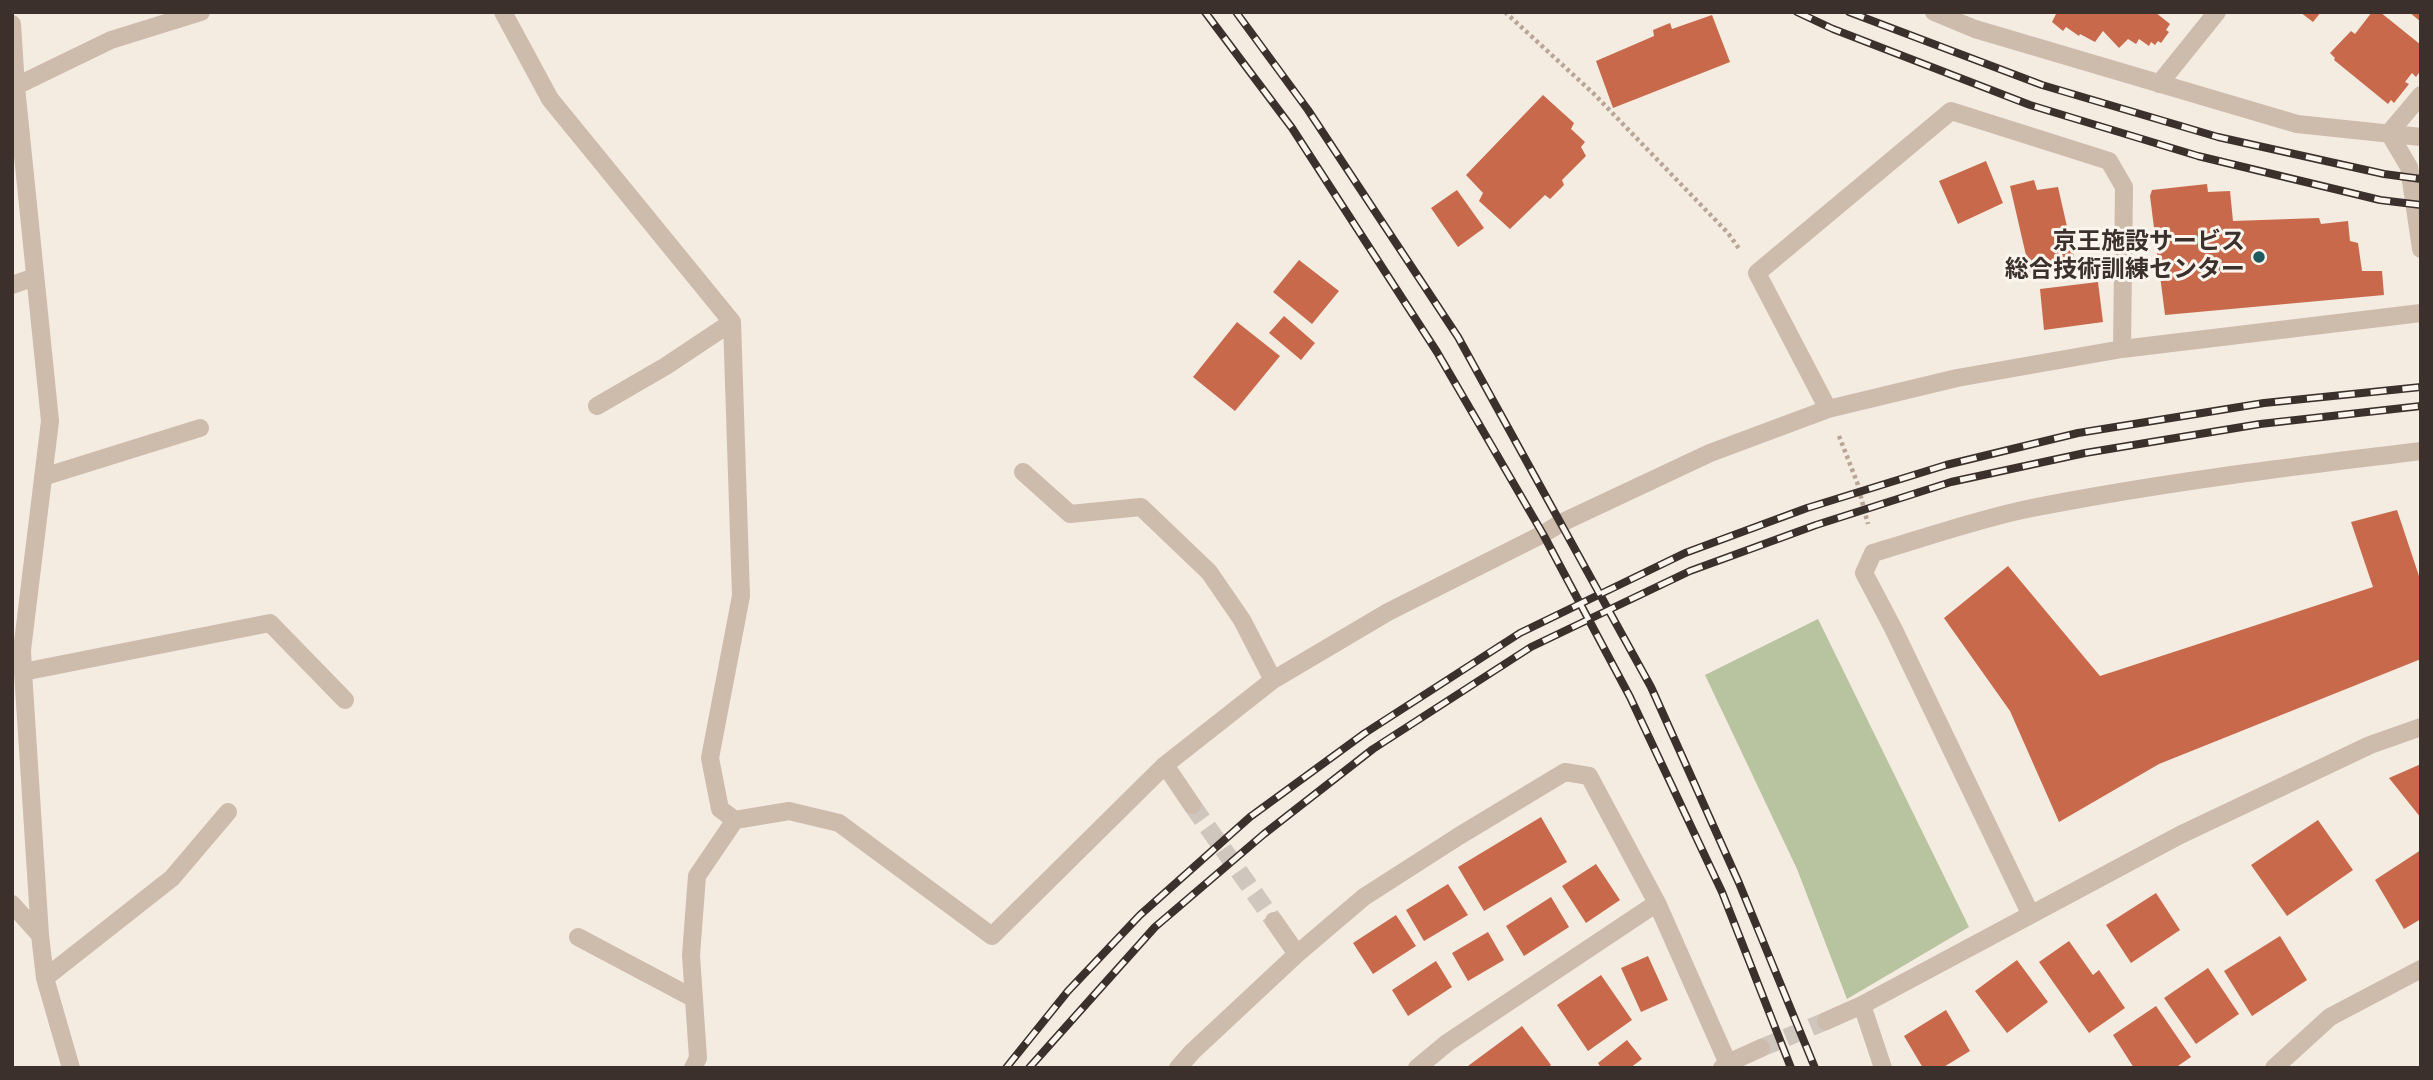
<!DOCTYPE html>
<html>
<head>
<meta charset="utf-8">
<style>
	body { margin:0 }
	#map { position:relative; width:2433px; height:1080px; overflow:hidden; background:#f4ebe1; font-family:"Archivo Narrow",sans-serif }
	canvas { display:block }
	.frame { position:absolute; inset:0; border:14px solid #3b302b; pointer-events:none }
</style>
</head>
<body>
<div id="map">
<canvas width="2433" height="1080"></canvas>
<div class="frame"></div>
</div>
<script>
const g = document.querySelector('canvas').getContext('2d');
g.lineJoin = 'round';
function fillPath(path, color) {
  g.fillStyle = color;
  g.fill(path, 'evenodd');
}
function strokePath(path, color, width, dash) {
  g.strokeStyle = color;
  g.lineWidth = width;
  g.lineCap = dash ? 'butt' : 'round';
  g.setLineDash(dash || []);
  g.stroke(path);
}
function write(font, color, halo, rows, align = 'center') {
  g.font = font + ' "Archivo Narrow","Noto Sans JP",sans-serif';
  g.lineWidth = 6;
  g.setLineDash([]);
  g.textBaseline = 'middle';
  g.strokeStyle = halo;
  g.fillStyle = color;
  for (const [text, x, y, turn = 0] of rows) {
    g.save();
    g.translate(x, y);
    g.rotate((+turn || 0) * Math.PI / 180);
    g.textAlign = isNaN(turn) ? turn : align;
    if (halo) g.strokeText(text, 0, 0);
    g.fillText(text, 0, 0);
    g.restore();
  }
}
fillPath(new Path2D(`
	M1818 619 1969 927 1847 999 1797 869 1705 675Z`), '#b8c4a0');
fillPath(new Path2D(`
	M2057 12H2155L2170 24 2166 30 2169 32 2161 43 2158 41 2155 45 2151 42 2149 46 2139 39 2136 44 2128 39 2119 48 2103 31 2095 42 2080 34 2079 36 2066 27 2063 31 2052 22Z
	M2300 12H2321L2313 22Z
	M2372 12H2380L2421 45V70L2416 77 2412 73 2405 82 2409 84 2394 103 2391 100 2388 104 2334 60 2335 58 2330 53 2351 31 2355 34Z
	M2409 12H2421V22Z
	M1712 15 1730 62 1613 108 1596 61 1654 36 1653 30 1670 23 1672 29Z
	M1543 95 1574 123 1571 129 1585 142 1581 147 1586 156 1562 180 1564 185 1550 199 1545 195 1510 229 1479 201 1483 193 1466 175Z
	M1986 161 2003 203 1958 224 1939 181Z
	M2034 180 2037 190 2058 187 2076 266 2031 277 2010 186Z
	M2207 184 2208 192 2230 191 2233 221 2319 218 2321 224 2348 221 2350 241 2358 243 2362 271H2382L2384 295 2165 315 2150 196 2152 190Z
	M1457 190 1484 228 1458 247 1431 208Z
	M1299 260 1339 291 1312 324 1273 292Z
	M2098 282 2103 322 2044 330 2040 289Z
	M1284 316 1315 343 1301 360 1269 333Z
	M1237 322 1280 356 1235 411 1193 377Z
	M2397 510 2421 582V659L2159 764 2059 822 2010 711 1944 618 2008 566 2100 676 2373 587 2351 522Z
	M2421 764V818L2389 778Z
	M1541 817 1567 862 1484 911 1458 867Z
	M2318 820 2353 870 2287 916 2251 865Z
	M2421 850V919L2404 929 2375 880Z
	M1596 864 1620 900 1586 923 1562 886Z
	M1448 884 1468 915 1424 941 1406 910Z
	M2156 893 2180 930 2131 963 2106 925Z
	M1551 897 1569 927 1524 956 1506 926Z
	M1396 915 1416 946 1373 974 1353 943Z
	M1488 932 1504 960 1468 981 1452 953Z
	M2280 936 2307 980 2252 1016 2224 971Z
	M2069 941 2093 975 2099 970 2125 1008 2089 1033 2039 962Z
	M1648 956 1668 1000 1641 1012 1621 968Z
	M2017 960 2048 1002 2007 1033 1975 991Z
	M1436 961 1452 987 1408 1016 1392 990Z
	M2208 968 2239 1014 2196 1044 2164 998Z
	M1601 975 1632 1020 1588 1051 1557 1005Z
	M2156 1006 2191 1057 2175 1068H2134L2113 1035Z
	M1946 1010 1970 1051 1942 1068H1923L1904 1036Z
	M1522 1026 1551 1065 1547 1068H1469L1468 1066Z
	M1627 1040 1642 1059 1630 1068H1601L1598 1063Z`), '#c8694b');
strokePath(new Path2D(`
	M1192 805 1274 921
	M1761 1048 1826 1021`), '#cfc6bd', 18, [18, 9]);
strokePath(new Path2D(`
	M1505 12 1593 93 1728 233 1740 250
	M1839 436 1857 482 1868 524`), '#b9a596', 4.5, [3.5, 3.5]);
strokePath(new Path2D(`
	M503 12 550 99 732 322 741 596 710 758 720 809 735 820 789 811 839 823 992 936 1165 765 1273 680 1388 612 1543 534 1561 523 1710 453 1828 409 1957 378 2122 349 2421 313
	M1934 12 1975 29 2297 124 2421 137
	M12 24 16 87 50 421 22 650 23 672 40 935 45 978 71 1068
	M2159 84 2217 12
	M12 88 111 40 201 12
	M2421 95 2389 133 2409 167 2421 249
	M12 285 35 277
	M597 406 666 366 732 322
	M1828 409 1757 273 1951 111 2109 161 2124 187 2122 349
	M1023 472 1070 514 1141 507 1209 572 1242 620 1273 680
	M43 477 200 428
	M23 672 270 623 345 700
	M1165 765 1192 805
	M12 904 40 935
	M2031 915 1893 628 1864 573 1873 553C1924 538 1975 520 2027 509 2157 483 2289 467 2421 451
	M1274 921 1297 954
	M578 937 693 998
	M45 978 172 878 228 812
	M1862 1005 1883 1068
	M1826 1021 1862 1005 2180 835 2370 745 2421 727
	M693 1068 698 1058 691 955 697 876 735 820
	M1178 1068 1192 1052 1297 954 1364 897 1459 836 1565 772 1589 776 1657 903 1730 1068
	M1417 1068 1447 1043 1657 903
	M1722 1068 1728 1063 1761 1048
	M2274 1068 2330 1017 2421 969`), '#cdbbac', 18);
const rail = new Path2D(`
	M1205 12 1292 128 1437 352 1543 534 1630 697 1722 892 1791 1068
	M1236 12 1308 110 1458 337 1651 687 1739 883 1815 1068
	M1797 12 1833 29 2030 105 2198 156 2380 200 2421 205
	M1849 12 2042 85 2218 137 2384 174 2421 179
	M1006 1068 1068 991 1140 915 1250 817 1365 733 1520 633 1685 553 1807 508 1946 465 2078 433 2264 403 2421 387
	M1029 1068 1155 927 1264 834 1373 749 1531 647 1690 571 1816 525 1951 482 2085 453 2260 424 2421 406`);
strokePath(rail, '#3b302b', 8);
strokePath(rail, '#fbf5ee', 5, [16]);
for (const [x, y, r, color] of [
	[2259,257,7,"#1f5a5e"]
]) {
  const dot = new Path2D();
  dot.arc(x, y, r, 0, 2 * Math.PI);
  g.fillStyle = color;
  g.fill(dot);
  strokePath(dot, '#fbf5ee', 2.5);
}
write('bold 24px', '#3b302b', '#fbf5ee', [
	["京王施設サービス",2245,243],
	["総合技術訓練センター",2245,271]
], 'right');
</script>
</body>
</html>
